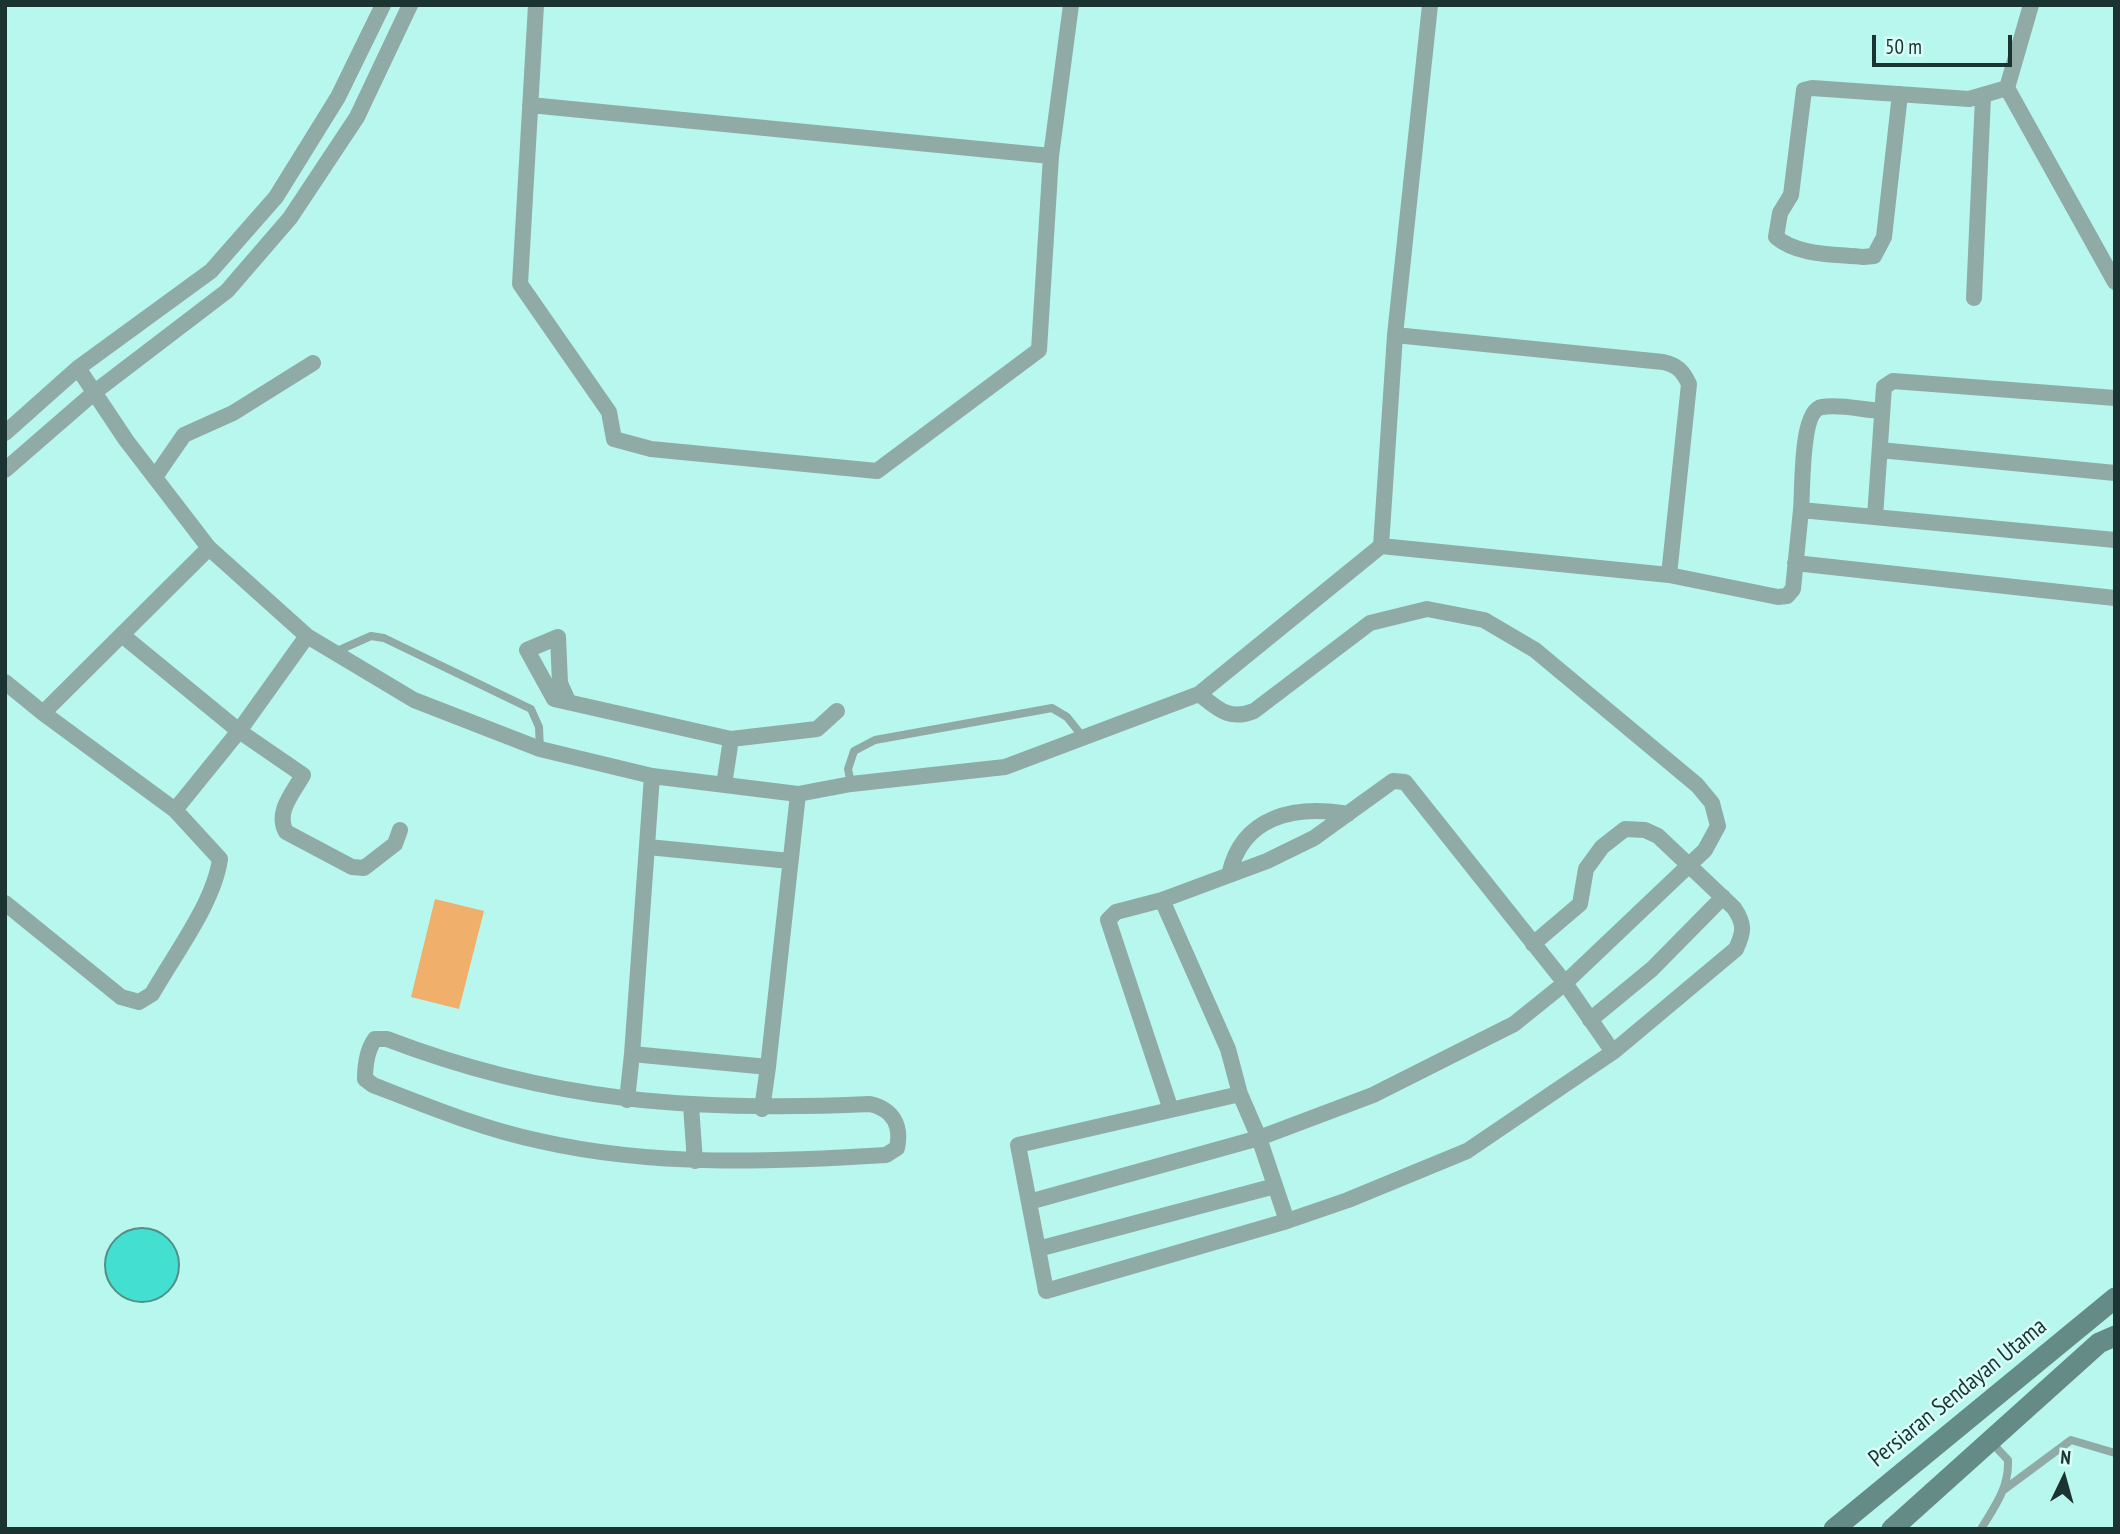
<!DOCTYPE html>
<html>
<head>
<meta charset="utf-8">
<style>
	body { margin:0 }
	#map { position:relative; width:2120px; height:1534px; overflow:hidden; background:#b7f7ee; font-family:"PT Sans Narrow",sans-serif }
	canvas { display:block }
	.frame { position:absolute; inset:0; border:7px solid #1b3431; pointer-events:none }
	.north { position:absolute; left:2029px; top:1443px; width:70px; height:70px; -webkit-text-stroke:5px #d9fef9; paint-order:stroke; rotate:5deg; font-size:19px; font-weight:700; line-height:28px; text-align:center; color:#1b3431 }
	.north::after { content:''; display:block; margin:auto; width:24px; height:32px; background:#1b3431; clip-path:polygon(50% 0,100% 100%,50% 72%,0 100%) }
	.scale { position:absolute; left:1872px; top:35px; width:140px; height:32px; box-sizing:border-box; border:4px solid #1b3431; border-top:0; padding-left:9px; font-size:21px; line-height:24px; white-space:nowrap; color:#1b3431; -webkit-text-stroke:5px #d9fef9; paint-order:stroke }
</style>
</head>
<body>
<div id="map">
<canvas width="2120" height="1534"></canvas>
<div class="frame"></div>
<div class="north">N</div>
<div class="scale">50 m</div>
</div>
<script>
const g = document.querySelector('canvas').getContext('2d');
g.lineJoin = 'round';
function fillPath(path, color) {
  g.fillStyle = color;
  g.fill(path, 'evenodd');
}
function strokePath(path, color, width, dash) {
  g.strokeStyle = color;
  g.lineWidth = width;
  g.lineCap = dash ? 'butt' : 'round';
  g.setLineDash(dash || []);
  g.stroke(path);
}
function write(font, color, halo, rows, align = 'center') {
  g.font = font + ' "PT Sans Narrow",sans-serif';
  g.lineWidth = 5;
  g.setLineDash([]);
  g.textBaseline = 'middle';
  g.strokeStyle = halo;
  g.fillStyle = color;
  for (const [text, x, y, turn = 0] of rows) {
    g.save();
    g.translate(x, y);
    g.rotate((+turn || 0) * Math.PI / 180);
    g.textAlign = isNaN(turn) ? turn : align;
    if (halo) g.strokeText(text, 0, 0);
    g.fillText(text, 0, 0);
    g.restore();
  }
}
fillPath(new Path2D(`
	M435 899 484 911 459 1009 411 997Z`), '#f0af6b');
const building = new Path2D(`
	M105 1265a37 37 0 1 1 74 0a37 37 0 1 1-74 0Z`);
fillPath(building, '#43e0d1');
strokePath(building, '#528f87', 2);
strokePath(new Path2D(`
	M335 652 371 636 384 638 531 709 539 727 540 749
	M851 784 848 769 854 751 875 740 1052 708 1067 717 1083 737
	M2005 1489 2071 1440 2115 1453
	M1981 1529C1995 1506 2009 1488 2008 1460L1992 1443`), '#90aaa6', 8);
strokePath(new Path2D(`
	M536 5 520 284 609 412 614 439 651 449 877 471 1039 350 1051 156 1071 5
	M2031 5 2007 88 2115 282
	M1900 94 1884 237 1874 256 1863 257C1835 254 1798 256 1776 237L1780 213 1791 195 1804 90 1812 88 1969 99 2007 88
	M530 105 1051 156
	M1974 298 1983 97
	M1395 335 1663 362C1677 365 1683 371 1689 384L1669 575
	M78 368 126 440 209 548 307 636 414 700 540 749 652 776 798 794 851 784 1005 767 1199 694 1381 546 1395 335 1430 5
	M5 433 78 368 211 271 276 197 338 97 383 5
	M1880 450 2115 473
	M5 470 96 391 227 291 290 218 357 117 410 5
	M155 477 184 435 233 413 313 363
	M1801 510C1803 490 1800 410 1822 407 1841 404 1863 410 1882 411
	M1875 517 1884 387 1893 381 2115 398
	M1381 546 1669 575 1778 597 1787 596 1793 589 1801 510 2115 540
	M1795 563 2115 598
	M122 635 239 731 303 775C293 793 275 812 286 832L352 867 364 868 395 844 400 830
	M5 682 43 713
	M568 701 560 683 558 637 527 650 554 699 731 739
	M652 776 632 1054 768 1067 798 794
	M724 785 731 739 817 729 837 711
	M175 810 239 731 307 636
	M648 847 790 861
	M1229 875C1242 815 1296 805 1348 814
	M1162 900 1228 1049 1240 1094 1259 1138 1287 1221 1348 1200 1467 1151 1613 1052 1736 949C1744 932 1745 924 1734 908L1658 836 1645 830 1625 829 1602 847 1586 869 1580 904 1533 944
	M5 903 121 997 139 1002 152 994C174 955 214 903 220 859L175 810 43 713 209 548
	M1590 1020 1652 969 1723 897
	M375 1039H387C551 1102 696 1112 870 1104 892 1109 902 1125 897 1148L886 1155C771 1162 654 1167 540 1141 483 1129 427 1106 373 1085L365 1079C365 1066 367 1050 375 1039Z
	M1240 1094 1018 1145 1046 1291 1287 1221
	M627 1100 632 1054
	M691 1106 695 1161
	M762 1109 768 1067
	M1171 1110 1108 920 1116 912 1162 900 1267 861 1314 838 1393 781 1405 782 1565 983 1613 1052
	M1029 1202 1259 1138 1373 1095 1514 1024 1565 983 1705 850 1718 826 1712 803 1697 785 1535 650 1484 620 1427 609 1370 623 1254 711C1229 721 1218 709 1199 694
	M1038 1249 1275 1186`), '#90aaa6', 16);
strokePath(new Path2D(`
	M1834 1529 2115 1298
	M1892 1529 2099 1343 2115 1336`), '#648b86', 21);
write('24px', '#1b3431', '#d9fef9', [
	["Persiaran Sendayan Utama",1958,1393,-39]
]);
</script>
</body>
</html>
